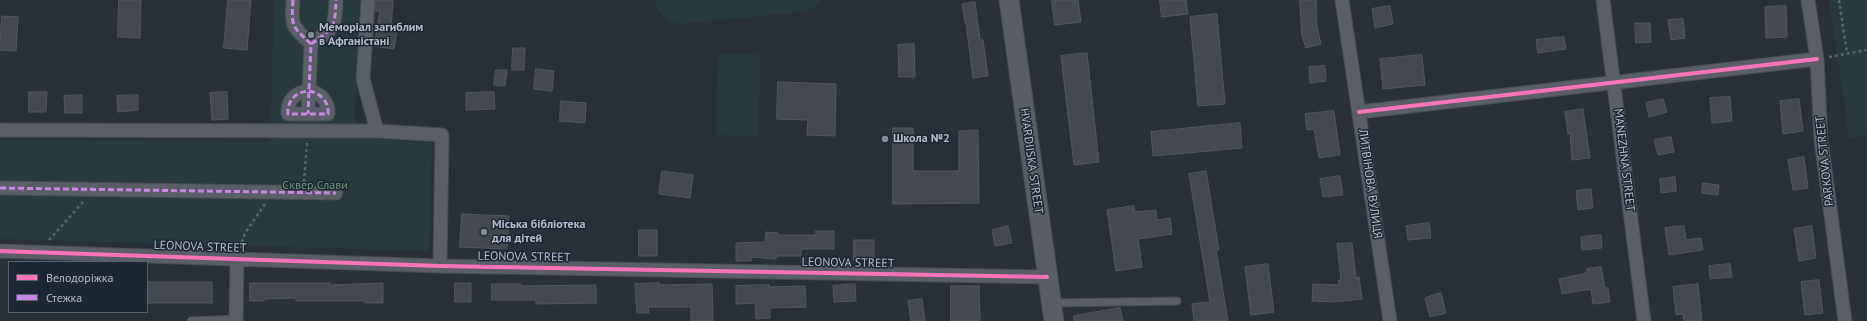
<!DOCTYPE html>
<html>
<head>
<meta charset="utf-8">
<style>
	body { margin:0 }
	#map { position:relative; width:1867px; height:321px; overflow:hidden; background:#2a3038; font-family:"PT Sans",sans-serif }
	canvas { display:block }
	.legend { position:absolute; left:8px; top:261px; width:140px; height:52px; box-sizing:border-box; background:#1d2633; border:1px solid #59626f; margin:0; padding:5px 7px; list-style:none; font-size:12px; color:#b4bcc9 }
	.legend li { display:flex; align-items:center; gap:8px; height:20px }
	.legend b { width:20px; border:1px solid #59626f }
</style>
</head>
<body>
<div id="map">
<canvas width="1867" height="321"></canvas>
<ul class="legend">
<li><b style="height:5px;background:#fb73b8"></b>Велодоріжка</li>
<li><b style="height:5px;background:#c787e3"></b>Стежка</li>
</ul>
</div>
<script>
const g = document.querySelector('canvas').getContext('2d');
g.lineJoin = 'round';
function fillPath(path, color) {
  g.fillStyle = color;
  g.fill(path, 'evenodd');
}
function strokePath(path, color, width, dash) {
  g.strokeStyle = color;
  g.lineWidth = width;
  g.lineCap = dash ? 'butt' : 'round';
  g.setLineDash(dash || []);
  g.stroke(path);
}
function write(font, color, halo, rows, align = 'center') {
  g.font = font + ' "PT Sans",sans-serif';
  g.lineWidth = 3;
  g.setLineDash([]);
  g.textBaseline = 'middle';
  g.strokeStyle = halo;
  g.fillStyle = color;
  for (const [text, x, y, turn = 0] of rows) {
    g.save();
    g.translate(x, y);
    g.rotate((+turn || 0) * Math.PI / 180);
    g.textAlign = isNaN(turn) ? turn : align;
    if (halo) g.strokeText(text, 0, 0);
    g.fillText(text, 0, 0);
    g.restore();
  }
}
fillPath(new Path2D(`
	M274 0H360L354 137 432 143 429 251 0 239V140L270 142Z
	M654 0H821L814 7 802 12 680 24C667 21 657 14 654 0Z
	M1828 0H1867V135L1849 139 1839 66Z
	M718 54 761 55 758 136 715 135Z`), '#273a3e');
const building = new Path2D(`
	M119 0H141L140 38 118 37Z
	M228 0H251L247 50 224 48Z
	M376 0H393L391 29 397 30 394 49 374 46 380 11H375Z
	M1052 0H1078L1081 22 1055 25Z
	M1160 0H1186L1188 14 1162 17Z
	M1300 0H1316L1317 27 1321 44 1306 48 1302 36Z
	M975 2 980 40H983L988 76 973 78 966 23H965L962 4Z
	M1390 6 1393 24 1375 28 1372 9Z
	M1786 6 1787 37 1766 38 1765 7Z
	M1217 14 1225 104 1198 106 1190 17Z
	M2 16 18 17 16 51 0 50Z
	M1683 19 1685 38 1671 40 1668 20Z
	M1635 23H1650L1651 42 1636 43Z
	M1564 37 1566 49 1538 53 1536 40Z
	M914 44 915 77H899L898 45Z
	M513 48H525L524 70H512Z
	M1087 53 1099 162 1074 165 1061 56Z
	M1422 55 1425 85 1383 89 1380 59Z
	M1325 66 1326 81 1310 83 1309 67Z
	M536 69 554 71 552 91 534 89Z
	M496 70H507L505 86 494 85Z
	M778 82 836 84 835 136 807 135 808 120 777 119Z
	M29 92H47L46 112H29Z
	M227 92 228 119 212 120 210 93Z
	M494 92 495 109 466 110V93Z
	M82 95V113H65L64 96Z
	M138 95V110L118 112 117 96Z
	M1730 97 1732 121 1712 123 1710 98Z
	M1663 99 1667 112 1649 117 1646 103Z
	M1799 99 1803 131 1783 134 1780 101Z
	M561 101 586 103 585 123 560 121Z
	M1583 109 1590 158 1572 160 1570 133 1568 134 1565 112Z
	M1334 111 1340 155 1319 158 1314 129 1307 130 1305 114Z
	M1240 123 1242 148 1153 156 1151 132Z
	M893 128H913V171H959V131L978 130 979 203 893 204Z
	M1671 137 1674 152 1658 155 1654 140Z
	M1804 157 1808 188 1793 190 1788 160Z
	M662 171 693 175 690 198 659 194Z
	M1206 171 1219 250H1216L1228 321H1194L1192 304 1210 302 1189 174Z
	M1340 176 1343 195 1323 197 1320 179Z
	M1675 177 1676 191 1661 193 1660 179Z
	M1703 183 1719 185 1718 195 1702 193Z
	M1591 189 1593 208 1578 210 1576 191Z
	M1134 206 1135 212 1156 210 1157 220 1170 218 1172 234 1138 239 1142 267 1116 271 1107 210Z
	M462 214 509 216 507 249 460 247Z
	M1429 223 1431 238 1408 240 1406 226Z
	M1008 226 1012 243 995 246 992 230Z
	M1684 226 1686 240 1701 238 1703 250 1669 255 1665 228Z
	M1812 226 1816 258 1799 261 1794 229Z
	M639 230H657V256H639Z
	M816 231H834V249H801V256H776V259L751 257V261H736V243L765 242 766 232 778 233V235H816Z
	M1601 235 1602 248 1582 250 1581 237Z
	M854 240H874V260H854Z
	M1352 243 1356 278 1359 277 1362 299 1335 302 1312 301 1313 284 1339 285 1338 280H1341L1337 244Z
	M1268 264 1274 312 1251 315 1245 267Z
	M1730 264 1732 277 1710 279 1709 266Z
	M1601 267 1605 288H1608L1610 302 1593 304 1591 289 1562 294 1559 279 1587 273V269Z
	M1819 280 1823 313 1805 315 1801 282Z
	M147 282H212V303H147Z
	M250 283H330V285L383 283V303H365V301H296V298L264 299V301H250Z
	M455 283H471V302H455Z
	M659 283V285L712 284 713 321H691V307H648L649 313H637L635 284Z
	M492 284H521V286L596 285V303L536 304V300H492Z
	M855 284 856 301 834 302 833 286Z
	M1698 284 1702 321H1684L1683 314 1676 315 1673 287Z
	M769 285V287L805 286 806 307 770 308V318L756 319 755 303 736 304V286Z
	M951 286H979L980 321H951Z
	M1441 293 1446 313 1430 317 1425 298Z
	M922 299 925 321H911L908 301Z
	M1120 308 1123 321H1074V316Z`);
fillPath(building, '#444950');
strokePath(building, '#52575f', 1);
const lane = new Path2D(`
	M1052 303 1177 301
	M191 321 236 319`);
const street = new Path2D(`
	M293 0C291 27 292 26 311 44L308 114
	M368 0 363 79 377 131 442 135 440 266
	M1342 0 1390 321
	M1603 0 1644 321
	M1808 0 1817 59 1821 140 1845 321
	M311 44C334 28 335 29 336 0
	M309 91C321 93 329 102 328 114H288C287 100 296 92 309 91Z
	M1359 112 1817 59
	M0 130 377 131
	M0 188 336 193
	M0 251 440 266 1047 277
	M236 321 237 259`);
const secondary = new Path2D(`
	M1009 0 1054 321`);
strokePath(lane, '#484c53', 9);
strokePath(street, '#484c53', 15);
strokePath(secondary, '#484c53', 21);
strokePath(new Path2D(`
	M1839 0 1847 53
	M1829 57 1867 50
	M304 182 307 143
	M49 240 83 202
	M240 248 245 233 265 204`), '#5d636a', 2.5, [3, 3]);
strokePath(lane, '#5a5e66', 7);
strokePath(street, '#5a5e66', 13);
strokePath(secondary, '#595d64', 19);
strokePath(new Path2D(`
	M293 0C291 27 292 26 311 44L308 114
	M311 44C334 28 335 29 336 0
	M309 91C321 93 329 102 328 114H288C287 100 296 92 309 91Z
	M0 188 336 193`), '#c787e3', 3, [6, 3]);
strokePath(new Path2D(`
	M1359 112 1817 59
	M0 251 440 266 1047 277`), '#fb73b8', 4);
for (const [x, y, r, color] of [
	[311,35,4,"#848b96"],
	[885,139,4,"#848b96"],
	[484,232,4,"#848b96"]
]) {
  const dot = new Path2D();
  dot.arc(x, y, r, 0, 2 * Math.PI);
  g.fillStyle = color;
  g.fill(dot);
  strokePath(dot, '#1d2633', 1.5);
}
write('bold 12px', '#b4bcc9', '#1d2633', [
	["Меморіал загиблим",319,28],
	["в Афганістані",319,42],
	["Школа №2",893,139],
	["Міська бібліотека",492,225],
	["для дітей",492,239]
], 'left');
write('12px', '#b4bcc9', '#1d2633', [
	["MANEZHNA STREET",1624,160,83],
	["HVARDIISKA STREET",1031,161,82],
	["PARKOVA STREET",1825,161,-96],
	["ЛИТВІНОВА ВУЛИЦЯ",1370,184,82],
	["LEONOVA STREET",200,247,2],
	["LEONOVA STREET",524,257,1],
	["LEONOVA STREET",848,263,1]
]);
write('12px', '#6b9a76', '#1d2633', [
	["Сквер Слави",315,186]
]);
</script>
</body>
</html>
